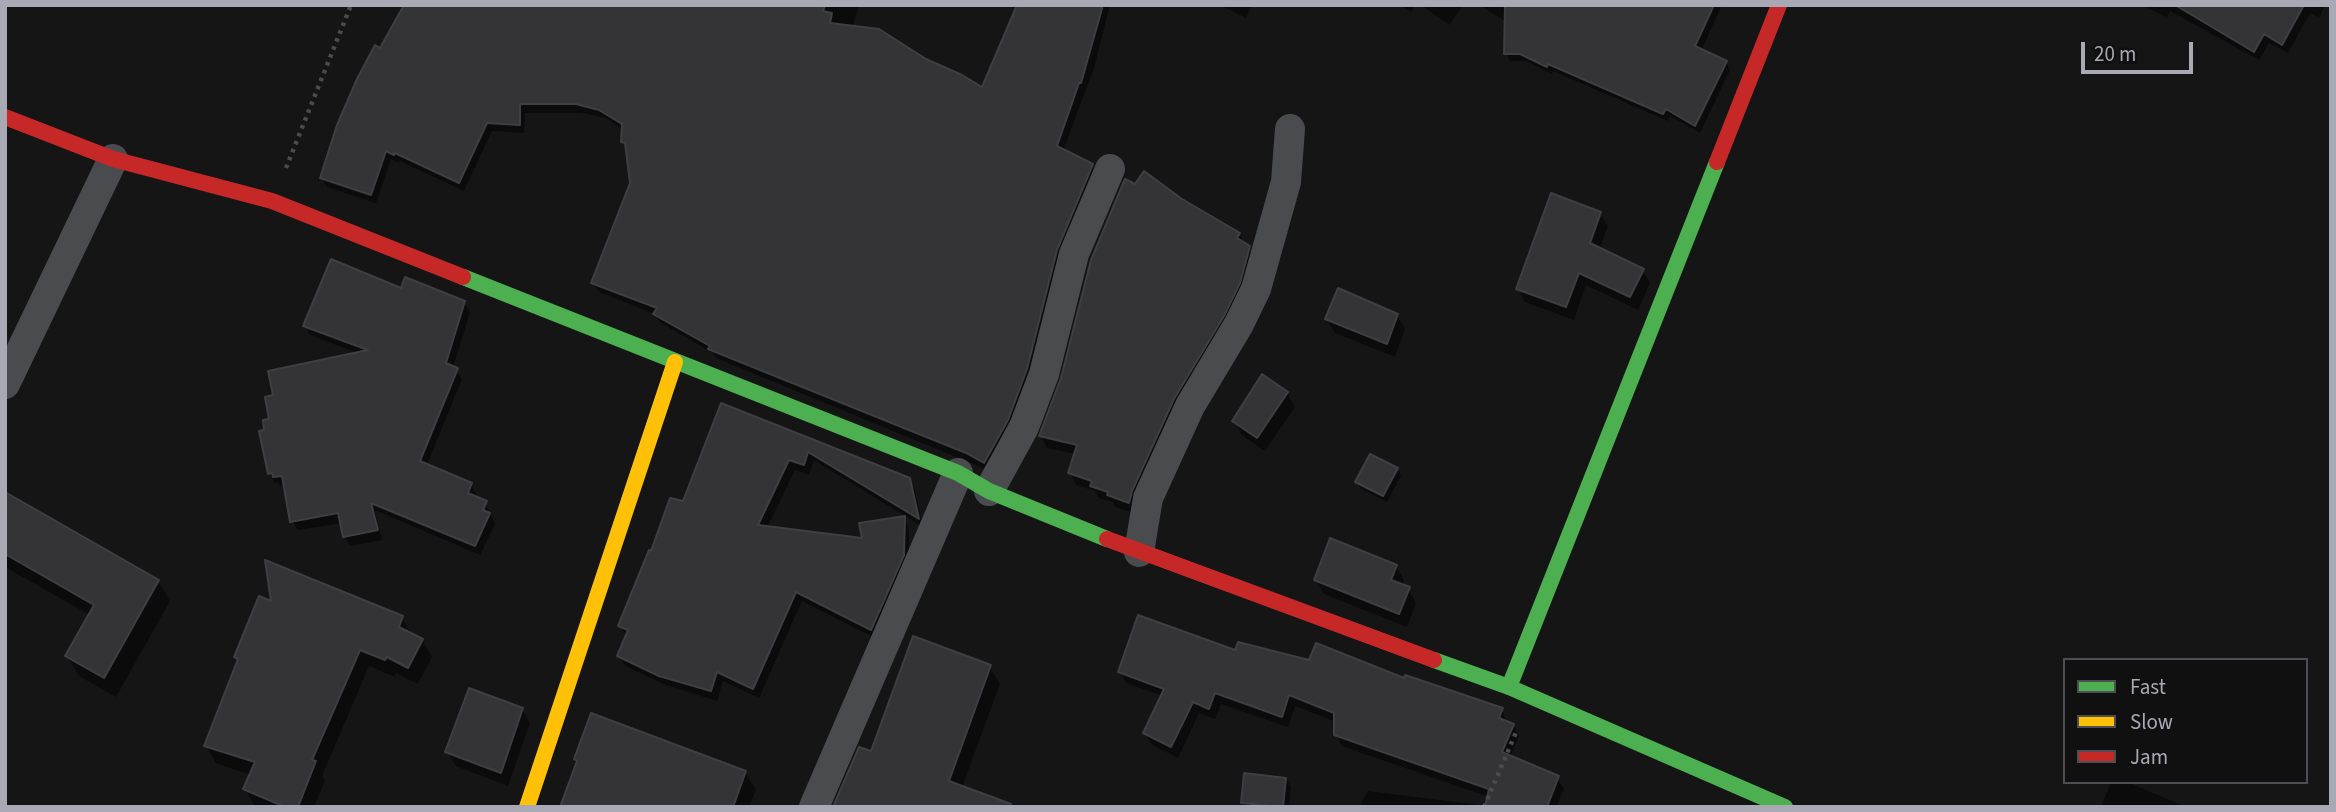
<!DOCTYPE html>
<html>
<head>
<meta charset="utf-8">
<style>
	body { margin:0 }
	#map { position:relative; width:2336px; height:812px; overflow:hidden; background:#151516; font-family:"Source Sans 3",sans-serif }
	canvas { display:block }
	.frame { position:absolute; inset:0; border:7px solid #a8a9b5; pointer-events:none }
	.legend { position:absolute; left:2063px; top:658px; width:245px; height:126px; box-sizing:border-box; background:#101011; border:2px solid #4d4d53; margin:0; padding:9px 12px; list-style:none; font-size:21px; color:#a8a9b5 }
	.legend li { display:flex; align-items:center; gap:14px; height:35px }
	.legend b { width:35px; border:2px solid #4d4d53 }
	.scale { position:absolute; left:2081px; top:42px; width:112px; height:32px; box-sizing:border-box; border:4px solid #a8a9b5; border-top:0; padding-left:9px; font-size:21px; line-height:24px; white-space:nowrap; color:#a8a9b5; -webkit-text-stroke:5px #101011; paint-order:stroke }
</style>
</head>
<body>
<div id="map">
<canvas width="2336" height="812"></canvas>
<div class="frame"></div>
<ul class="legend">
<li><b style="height:9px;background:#4caf50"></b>Fast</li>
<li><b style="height:9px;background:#ffc107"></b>Slow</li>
<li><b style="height:9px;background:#c62828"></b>Jam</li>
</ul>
<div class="scale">20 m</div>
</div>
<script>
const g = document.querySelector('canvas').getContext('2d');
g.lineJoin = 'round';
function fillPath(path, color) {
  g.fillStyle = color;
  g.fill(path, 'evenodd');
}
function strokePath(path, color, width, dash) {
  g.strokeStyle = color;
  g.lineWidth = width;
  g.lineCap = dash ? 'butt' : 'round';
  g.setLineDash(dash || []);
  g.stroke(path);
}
fillPath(new Path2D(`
	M455 5H859L852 28 982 89 1018 5H1110L1094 68 1063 151 1092 165 1097 174 1032 379 990 471 716 358 713 353 661 323 655 314 599 292 593 283 632 183 628 151 622 142 623 130 606 118 582 113H525L524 133 492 131 464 191 400 161 399 163 391 159 376 203 327 187 322 178 381 50Z
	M1220 5H1252L1246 18Z
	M1398 5H1415L1412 12Z
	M1421 5H1467H1463L1449 25Z
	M1479 5H1722L1701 51 1726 62 1730 70 1700 133 1670 116 1668 121 1553 71 1552 74 1526 61H1510L1506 53 1507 22Z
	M2140 5H2325L2319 18 2310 13 2288 53 2269 43 2259 60 2170 11 2167 17Z
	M1181 201 1239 234 1255 259 1136 514 1115 507 1113 502 1099 498 1095 491 1076 485 1070 473 1076 454 1047 448 1041 436Z
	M1600 213 1608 226 1599 250 1642 270 1650 283 1638 310 1586 285 1574 320 1525 302 1518 289Z
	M402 291 464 303 470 312 453 368 456 370 462 379 427 465 471 484 476 494 475 498 485 502 495 524 480 555 375 510 382 540 350 546 344 536 342 523 298 530 292 521 286 485 280 486 278 482 275 483 270 473 266 432 271 421 360 354 310 335 305 326Z
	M1397 315 1405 329 1395 357 1335 333 1326 319Z
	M1287 393 1295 407 1265 451 1242 435 1234 421Z
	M713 426 909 479 915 490 923 527 814 460 809 475 795 470 767 528 864 540 904 518 909 528V566L877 639 802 601 759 698 723 681 717 701 666 685 625 666 619 656 626 636 620 626 684 504Z
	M1397 469 1401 476 1387 502 1361 489 1357 482Z
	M5 499 158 581 170 601 116 697 79 676 67 656 90 615 5 567Z
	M1396 566 1404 580 1402 586 1408 589 1416 603 1407 627 1324 594 1316 579Z
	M273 604 402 618 412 635 422 640 432 657 418 684 396 673 395 677 369 666 322 776 325 780 314 807 255 806 245 789 251 775 216 763 206 746 239 662 236 657Z
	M1237 653 1310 662 1405 681 1502 710 1507 723 1513 725 1519 736 1510 758 1557 777 1564 789 1556 807H1359L1368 791 1487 806 1489 797 1342 746 1336 734V722L1295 706 1288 727 1221 704 1215 719 1199 713 1178 758 1152 745 1145 733 1163 696 1126 683 1120 671Z
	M990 667 1000 684 961 790 872 754Z
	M522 709 530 723 508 786 456 766 447 752Z
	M576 759 745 772 756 790 749 807 562 806 578 764Z
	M1246 775 1287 780 1291 787 1289 807H1245L1243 803Z
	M2111 782H2127L2186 807H2101Z`), '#0007');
const building = new Path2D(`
	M404 5H825L823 11 832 13 830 23 879 29 926 59 962 75 982 87 1017 5H1103L1081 83H1079L1057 146 1093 164 1057 250 1027 369 1008 420 984 463 966 453 708 349 710 346 653 314 657 308 591 283 630 183 625 143 621 142 622 124 599 110 576 104H520V125L487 123 459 183 395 153 394 155 386 151 371 195 320 178 337 125 357 79 375 45 380 48Z
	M1505 5H1714L1695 46 1727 61 1695 126 1666 109 1663 114 1548 64 1547 67 1520 54H1504Z
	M2175 5H2304L2282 45 2264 34 2254 52Z
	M1144 171 1182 199 1240 233 1237 238 1250 246 1240 283 1224 316 1174 399 1132 491 1129 503 1107 495 1108 492 1090 486 1092 481 1068 473 1077 445 1039 436 1061 378 1091 260 1125 179 1135 184Z
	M1551 193 1601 212 1590 243 1644 269 1630 297 1579 273 1566 307 1516 289Z
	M331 259 401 288 405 277 465 301 446 363 458 368 420 461 472 483 468 493 487 501 483 510 490 513 475 546 371 503 378 530 343 537 338 513 290 522 282 476 273 477 272 473 268 474 259 431 264 430 263 420 269 419 265 397 273 395 268 371 368 350 303 326Z
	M1338 288 1398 314 1387 344 1325 319Z
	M1262 374 1288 392 1257 438 1232 421Z
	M721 403 910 478 919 519 808 452 804 465 789 460 758 525 862 538 859 523 905 516 904 555 871 630 796 592 753 689 717 672 711 691 659 676 617 656 628 630 618 626 649 550 651 551 670 498 683 501Z
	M1370 454 1398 468 1383 496 1355 482Z
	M5 492 159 580 104 678 65 656 94 605 5 554Z
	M1330 538 1397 565 1391 580 1410 587 1399 614 1314 580Z
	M265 560 403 616 399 627 423 639 408 668 387 657 385 660 360 650 312 760 316 761 298 807H285L243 789 255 762 204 746 238 659 234 657 259 596 271 601Z
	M1138 615 1235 650 1238 642 1309 660 1316 643 1404 678 1405 675 1503 708 1499 718 1514 724 1502 752 1559 776 1547 807H1485L1489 789 1334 735V713L1289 695 1282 717 1215 693 1209 709 1193 702 1171 747 1143 733 1164 689 1118 672Z
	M913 636 991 665 949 781 1011 804 1010 807H833L859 747 871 751Z
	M469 688 523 708 501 773 445 752Z
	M591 713 746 771 733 807H560L577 761 574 759Z
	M1244 773 1286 778 1283 807 1241 803Z`);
fillPath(building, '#343437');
strokePath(building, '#3e3f42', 2);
strokePath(new Path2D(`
	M286 168 351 5
	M1484 807 1517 730`), '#4b4b4f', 4.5, [3.5, 5]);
strokePath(new Path2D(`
	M5 384 113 159
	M989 491 1024 427 1044 374 1074 254 1110 169
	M1139 552 1148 498 1190 406 1239 324 1256 289 1286 182 1290 129
	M814 807 958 473`), '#4a4b4e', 30);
strokePath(new Path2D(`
	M463 277 958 473 989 491 1107 539
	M1434 660 1509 687 1785 807
	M1509 687 1717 162`), '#4caf50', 16);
strokePath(new Path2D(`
	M527 807 675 362`), '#ffc107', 16);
strokePath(new Path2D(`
	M5 117 113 159 272 201 463 277
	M1717 162 1779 5
	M1107 539 1434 660`), '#c62828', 16);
</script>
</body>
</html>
